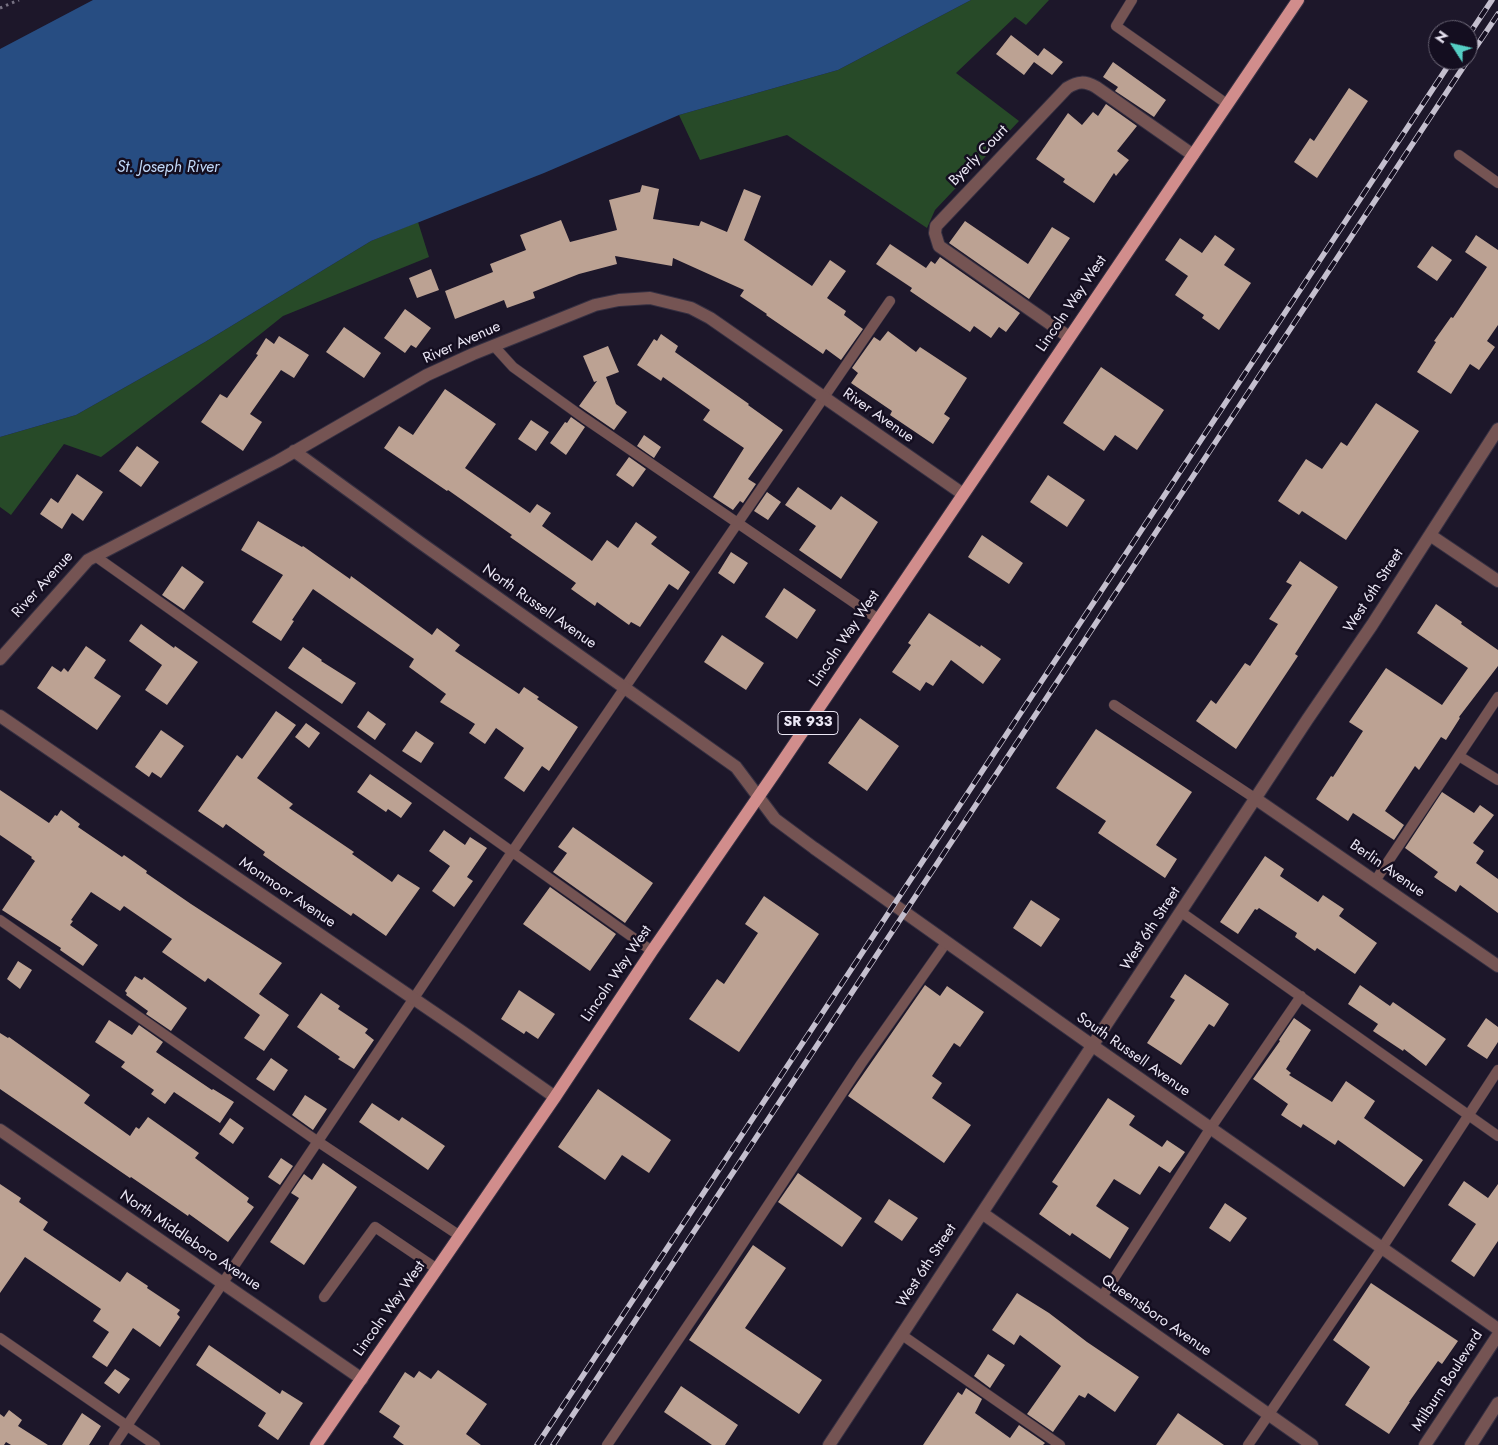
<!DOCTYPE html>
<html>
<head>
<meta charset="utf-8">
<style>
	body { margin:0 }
	#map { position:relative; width:1498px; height:1445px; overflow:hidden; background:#1d172a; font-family:Jost,sans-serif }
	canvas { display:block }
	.north { position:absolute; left:1428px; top:20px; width:50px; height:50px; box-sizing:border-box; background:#140e20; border:1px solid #6a6575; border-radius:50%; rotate:305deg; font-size:14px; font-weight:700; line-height:20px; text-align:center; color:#ebe7f5 }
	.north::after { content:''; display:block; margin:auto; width:18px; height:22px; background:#55cec4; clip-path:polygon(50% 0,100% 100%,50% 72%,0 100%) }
</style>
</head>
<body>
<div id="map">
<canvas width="1498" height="1445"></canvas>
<div class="north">N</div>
</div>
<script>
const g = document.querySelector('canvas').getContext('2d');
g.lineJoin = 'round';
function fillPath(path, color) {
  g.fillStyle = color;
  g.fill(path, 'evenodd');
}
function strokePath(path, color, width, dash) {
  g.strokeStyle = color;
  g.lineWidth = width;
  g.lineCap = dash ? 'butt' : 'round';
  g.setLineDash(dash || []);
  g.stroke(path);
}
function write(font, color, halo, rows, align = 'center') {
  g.font = font + ' Jost,sans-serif';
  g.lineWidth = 5;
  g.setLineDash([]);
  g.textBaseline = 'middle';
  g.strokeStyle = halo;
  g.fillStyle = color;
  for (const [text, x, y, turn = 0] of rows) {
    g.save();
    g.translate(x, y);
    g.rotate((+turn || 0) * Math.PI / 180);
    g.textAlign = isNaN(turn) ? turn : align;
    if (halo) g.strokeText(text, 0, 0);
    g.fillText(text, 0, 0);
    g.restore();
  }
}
fillPath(new Path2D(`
	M971 0H1049L1026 25 1015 17 956 73 1019 121 935 210 927 228 787 135 700 160 679 115 838 70Z
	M418 222 429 257 283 316 198 384 101 457 64 444 11 515 0 507V437L76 415 205 342 371 241Z`), '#274a28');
fillPath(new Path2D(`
	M93 0H971L838 70 679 115 544 173 371 241 205 342 76 415 0 437V49Z`), '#274d82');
fillPath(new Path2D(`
	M1011 35 1038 56 1044 48 1063 62 1052 75 1034 62 1024 75 996 54Z
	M1113 62 1166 100 1154 117 1115 91 1118 87 1103 77Z
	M1349 88 1368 101 1317 178 1294 162 1310 138 1314 141Z
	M1106 104 1137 126 1117 151 1129 160 1116 176 1114 173 1094 203 1063 182 1065 179 1036 159 1068 113 1082 125 1093 112 1098 116Z
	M642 185 659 189 653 219 699 226 701 221 727 232 744 189 761 196 744 240 812 286 830 260 846 271 827 298 846 311 844 315 863 329 841 360 826 349 823 354 766 315 767 314 740 296 744 290 673 258 672 266 615 256 617 264 579 274 533 292 535 298 507 308 504 300 455 319 445 291 493 272 490 264 526 250 520 235 561 220 570 242 617 230 609 200 640 192Z
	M965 221 1028 264 1052 227 1070 238 1029 299 949 243Z
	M1215 235 1235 249 1224 265 1251 283 1219 330 1202 318 1204 315 1175 295 1188 276 1165 260 1180 238 1202 253Z
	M1476 235 1498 250V325L1487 341 1495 347 1479 370 1470 364 1451 394 1417 372 1436 342 1434 341 1451 317 1453 318 1487 267 1465 252Z
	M890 244 926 268 931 261 935 264 940 257 1020 313 1006 332 999 327 991 338 974 326 970 332 910 291 912 288 876 264Z
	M1432 246 1452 260 1437 281 1417 267Z
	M431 269 439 290 417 298 409 278Z
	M405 309 431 328 416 348 411 345 405 353 384 338Z
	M344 327 381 353 364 378 326 352Z
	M888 331 916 352 920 347 967 378 944 414 950 418 933 444 890 415 892 411 851 383 858 373 852 368 874 337 880 341Z
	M661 334 678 346 675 352 749 404 748 405 783 430 748 479 756 484 743 503 740 501 733 510 713 497 744 448 703 420 710 410 663 377 661 381 637 365 654 339 657 341Z
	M279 336 309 355 294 378 281 370 250 414 262 422 243 451 201 422 220 394 227 398 258 355 256 354 266 338 274 344Z
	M608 346 619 372 606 377 616 404 627 412 614 430 579 406 597 381 594 382 583 356Z
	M1101 367 1164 410 1137 450 1115 435 1104 451 1063 423Z
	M445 389 496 424 465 468 530 513 537 504 551 513 542 526 592 561 607 540 618 548 636 522 657 537 651 544 690 572 678 590 669 584 640 627 631 622 629 625 597 602 595 606 571 589 576 583 510 537 512 535 448 490 447 491 384 448 399 426 413 435Z
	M1376 403 1419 431 1346 540 1302 511 1299 515 1278 501 1306 459 1322 469 1341 442 1347 446Z
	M571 417 585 427 566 455 550 443 565 422 567 423Z
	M531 420 549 432 536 451 518 439Z
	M644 435 661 447 654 458 637 446Z
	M137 446 159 462 141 487 119 471Z
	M629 457 646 469 633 487 616 475Z
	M77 474 103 492 83 521 72 513 62 529 40 514 51 498 58 503Z
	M1048 475 1085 500 1067 527 1030 502Z
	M798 487 831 510 841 496 878 522 841 579 799 550 816 526 785 505Z
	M767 492 781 502 768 520 754 511Z
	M258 521 302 547 303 546 350 579 351 576 432 635 437 628 460 645 455 651 519 694 524 687 539 697 537 699 578 727 549 771 542 766 524 792 504 778 524 748 496 728 485 744 469 733 475 724 440 702 446 694 409 667 414 659 313 589 292 620 294 621 281 641 252 622 283 575 241 550Z
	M982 535 1023 563 1009 584 968 557Z
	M731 552 748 563 734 584 718 573Z
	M1300 561 1338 587 1295 654 1298 656 1236 749 1196 721 1211 700 1216 704 1245 663 1250 666 1278 624 1269 619 1292 585 1286 582Z
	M182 566 204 582 184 610 162 595Z
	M784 588 816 610 797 639 765 617Z
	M1436 604 1462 622 1461 624 1498 650V666L1459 717 1460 718 1446 740 1441 737 1419 770 1415 766 1385 811 1404 825 1394 840 1353 813 1348 821 1316 799 1331 776 1333 777 1363 731 1349 722 1386 668 1442 705 1468 668 1417 633Z
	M929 613 980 647 981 645 1001 659 983 684 951 660 933 686 926 682 920 691 892 672 911 645 908 643Z
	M141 624 174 648 175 646 198 662 167 705 145 690 162 665 129 641Z
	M722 635 764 663 746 690 704 662Z
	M86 646 106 660 94 678 121 696 97 730 37 688 52 666 61 672 64 668 68 672Z
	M303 647 322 660 321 661 356 683 342 704 288 668Z
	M276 711 296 725 257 778 293 804 289 808 354 852 352 854 392 882 398 874 420 888 386 936 353 913 351 916 280 867 263 855 265 852 226 824 223 828 198 811 237 755 242 759Z
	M368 711 386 724 375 740 357 727Z
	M860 718 899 746 867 791 828 763Z
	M306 723 320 733 309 748 295 737Z
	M1096 729 1192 792 1156 845 1177 859 1165 878 1098 833 1106 821 1056 788Z
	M161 730 184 746 161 778 152 772 149 777 135 767Z
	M416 731 434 743 421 763 402 751Z
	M370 774 412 803 401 818 388 809 386 812 357 792Z
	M0 790 49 823 55 815 57 816 61 810 80 824 78 827 122 857 124 855 147 871 146 873 191 904 282 963 259 994 289 1015 264 1051 244 1038 260 1015 208 978 205 982 162 952 172 939 124 906 120 911 91 892 71 920 73 921 70 925 98 945 83 966 60 950 61 948 2 910 35 861 31 858 32 857 0 835Z
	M1442 792 1474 813 1480 805 1494 815 1473 843 1484 851 1476 863 1498 879V913L1460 885 1456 892 1434 877 1438 872 1405 848Z
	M573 827 653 883 625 923 553 872 567 853 558 847Z
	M444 830 465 845 470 837 487 848 467 877 473 881 454 907 432 891 450 866 429 851Z
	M1265 856 1284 869 1280 876 1318 902 1323 895 1344 909 1339 916 1377 943 1355 974 1317 948 1315 951 1295 937 1297 933 1259 908 1257 910 1255 909 1238 934 1220 922Z
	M550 887 616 934 590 971 523 924Z
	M764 896 819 934 739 1052 689 1019 717 979 724 984 758 933 745 924Z
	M1031 900 1060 919 1041 947 1013 928Z
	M18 961 32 970 20 989 7 979Z
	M1185 974 1229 1004 1214 1027 1209 1024 1181 1065 1147 1043 1175 1000 1170 997Z
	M135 976 142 980 144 977 187 1008 171 1031 146 1014 148 1011 126 995 127 993 125 991Z
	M925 985 940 996 947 986 984 1012 960 1047 954 1043 932 1076 942 1083 932 1098 971 1125 944 1163 848 1096Z
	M1360 985 1390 1006 1393 1002 1446 1039 1426 1066 1404 1049 1403 1051 1373 1031 1378 1024 1348 1004Z
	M519 990 555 1014 538 1039 526 1031 524 1034 501 1019Z
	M321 993 340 1006 338 1009 368 1029 365 1033 374 1040 354 1069 338 1059 340 1057 297 1027Z
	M1294 1018 1311 1030 1286 1069 1291 1073 1289 1075 1332 1102 1346 1081 1375 1101 1364 1118 1423 1160 1404 1187 1338 1140 1335 1145 1303 1124 1301 1128 1281 1115 1288 1104 1253 1079 1280 1041 1279 1040Z
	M1486 1018 1498 1027V1042L1487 1059 1467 1046Z
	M109 1020 132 1035 139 1025 163 1042 156 1052 212 1090 213 1089 234 1102 220 1123 174 1092 165 1104 151 1094 154 1090 121 1067 125 1062 95 1042Z
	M0 1033 8 1038 9 1037 90 1095 84 1103 130 1136 136 1127 139 1129 148 1117 199 1153 195 1158 249 1198 247 1202 254 1207 228 1242 189 1214 188 1216 131 1177 130 1178 0 1089Z
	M271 1058 288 1070 274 1091 256 1079Z
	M598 1089 671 1140 649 1173 622 1155 605 1180 558 1147Z
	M305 1095 327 1109 313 1130 292 1115Z
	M1108 1098 1135 1116 1129 1125 1162 1147 1167 1140 1185 1152 1170 1173 1159 1166 1140 1195 1114 1179 1096 1206 1129 1228 1110 1259 1072 1233 1070 1236 1039 1214 1058 1186 1052 1182Z
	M372 1103 399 1121 402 1117 445 1146 428 1170 359 1122Z
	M230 1118 244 1128 233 1144 219 1134Z
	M281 1158 293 1166 280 1185 268 1177Z
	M323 1163 357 1187 304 1265 270 1242 299 1198 291 1193 304 1174 312 1180Z
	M798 1173 862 1218 842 1247 778 1202Z
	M1464 1181 1488 1198 1498 1184V1241L1474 1277 1451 1261 1476 1224 1448 1205Z
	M0 1184 21 1198 19 1202 48 1222 43 1230 120 1282 127 1272 148 1286 147 1288 180 1310 177 1314 180 1317 160 1347 133 1328 107 1367 92 1357 109 1332 93 1321 101 1309 25 1257 0 1293Z
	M889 1199 918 1218 902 1241 874 1222Z
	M1225 1203 1247 1218 1230 1242 1209 1228Z
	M753 1245 786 1268 745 1328 822 1380 799 1414 689 1340Z
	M1371 1283 1458 1341 1442 1364 1438 1361 1409 1402H1410L1389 1434 1345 1405 1370 1367 1333 1340Z
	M1017 1293 1049 1313 1087 1342 1139 1377 1115 1412 1088 1393 1085 1398 1079 1395 1053 1432 1027 1414 1061 1366 1020 1335 1014 1345 992 1330Z
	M209 1345 280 1394 282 1390 303 1403 278 1440 258 1426 266 1413 196 1365Z
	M988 1354 1005 1365 990 1388 974 1376Z
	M115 1369 130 1379 119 1394 104 1383Z
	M438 1370 487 1404 466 1434 481 1445H404L393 1437 400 1426 379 1412 405 1372 414 1378 419 1371 431 1379Z
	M681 1386 738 1425 725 1445H712L664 1412Z
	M966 1388 982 1399 975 1413 1010 1438 1019 1425 1045 1443 1043 1445H923L958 1392 962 1395Z
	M9 1410 22 1420 18 1426 48 1445H11L6 1442 4 1445H0V1414L4 1417Z
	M82 1413 101 1426 89 1445H62Z
	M1178 1413 1224 1445H1156Z`), '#bca293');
const service = new Path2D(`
	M1132 0 1116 26 1227 104
	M1459 155 1498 183
	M494 346 513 367 584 418 878 619
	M95 556 652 951
	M1114 705 1256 799
	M1459 756 1498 780
	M1375 881 1498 697
	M1181 912 1498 1136
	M0 920 317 1141 460 1236
	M324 1297 375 1227 437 1269
	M1102 1297 1210 1129 1301 996
	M902 1335 1060 1445
	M0 1338 155 1445
	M114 1445 512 852 890 301
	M607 1445 722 1275 861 1064 946 943
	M1248 1445 1382 1248 1498 1070`);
const minor = new Path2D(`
	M1069 337 939 246 935 233 936 226 1067 88C1078 81 1085 81 1096 87L1193 155
	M294 451 418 541 736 767 775 819 814 848 1093 1046 1498 1329
	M1430 535 1498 581
	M0 659 88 560 278 461 427 375 473 354 595 305 619 300 650 298 691 308 710 318 963 494
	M0 716 461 1031 555 1097
	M1256 799 1498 966
	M0 1130 362 1379
	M982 1213 1312 1445
	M829 1445 1307 720 1372 625 1498 429`);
const tertiary = new Path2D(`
	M1425 1445 1498 1335
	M1471 1445 1498 1403`);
const primary = new Path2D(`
	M316 1445 555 1097 652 951 774 774 1298 0`);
strokePath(service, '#363042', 11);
strokePath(minor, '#363042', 14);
strokePath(tertiary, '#363042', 14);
strokePath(primary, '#363042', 14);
strokePath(new Path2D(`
	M0 8 19 0`), '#777283', 3, [2.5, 4]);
strokePath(service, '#755453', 10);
strokePath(minor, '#755453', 12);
strokePath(tertiary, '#755453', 12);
strokePath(primary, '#d18d8c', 12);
const rail = new Path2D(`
	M1468 36 1492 0
	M1468 59 1498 14
	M537 1445 1452 60
	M553 1445 1468 60`);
strokePath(rail, '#c4bfce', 5.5);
strokePath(rail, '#140e20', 4, [11]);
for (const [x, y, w] of [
	[808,723,60]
]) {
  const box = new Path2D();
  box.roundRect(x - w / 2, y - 11.5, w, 23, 4);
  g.fillStyle = '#140e20';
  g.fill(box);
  strokePath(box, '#ebe7f5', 1);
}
write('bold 14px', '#ebe7f5', null, [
	["SR 933",808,723]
]);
write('15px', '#ebe7f5', '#140e20', [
	["Byerly Court",979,156,-46],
	["Lincoln Way West",1072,304,-56],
	["River Avenue",462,343,-24],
	["River Avenue",878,416,35],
	["River Avenue",43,585,-48],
	["West 6th Street",1374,591,-57],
	["North Russell Avenue",539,607,35],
	["Lincoln Way West",845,639,-56],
	["Berlin Avenue",1387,869,35],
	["Monmoor Avenue",287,893,34],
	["West 6th Street",1151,929,-57],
	["Lincoln Way West",617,974,-56],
	["South Russell Avenue",1133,1055,35],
	["North Middleboro Avenue",190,1241,34],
	["West 6th Street",927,1266,-57],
	["Lincoln Way West",390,1309,-55],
	["Queensboro Avenue",1156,1316,35],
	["Milburn Boulevard",1448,1381,-57]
]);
write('italic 16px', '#c1d8f8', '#140e20', [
	["St. Joseph River",168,168]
]);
</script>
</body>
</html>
